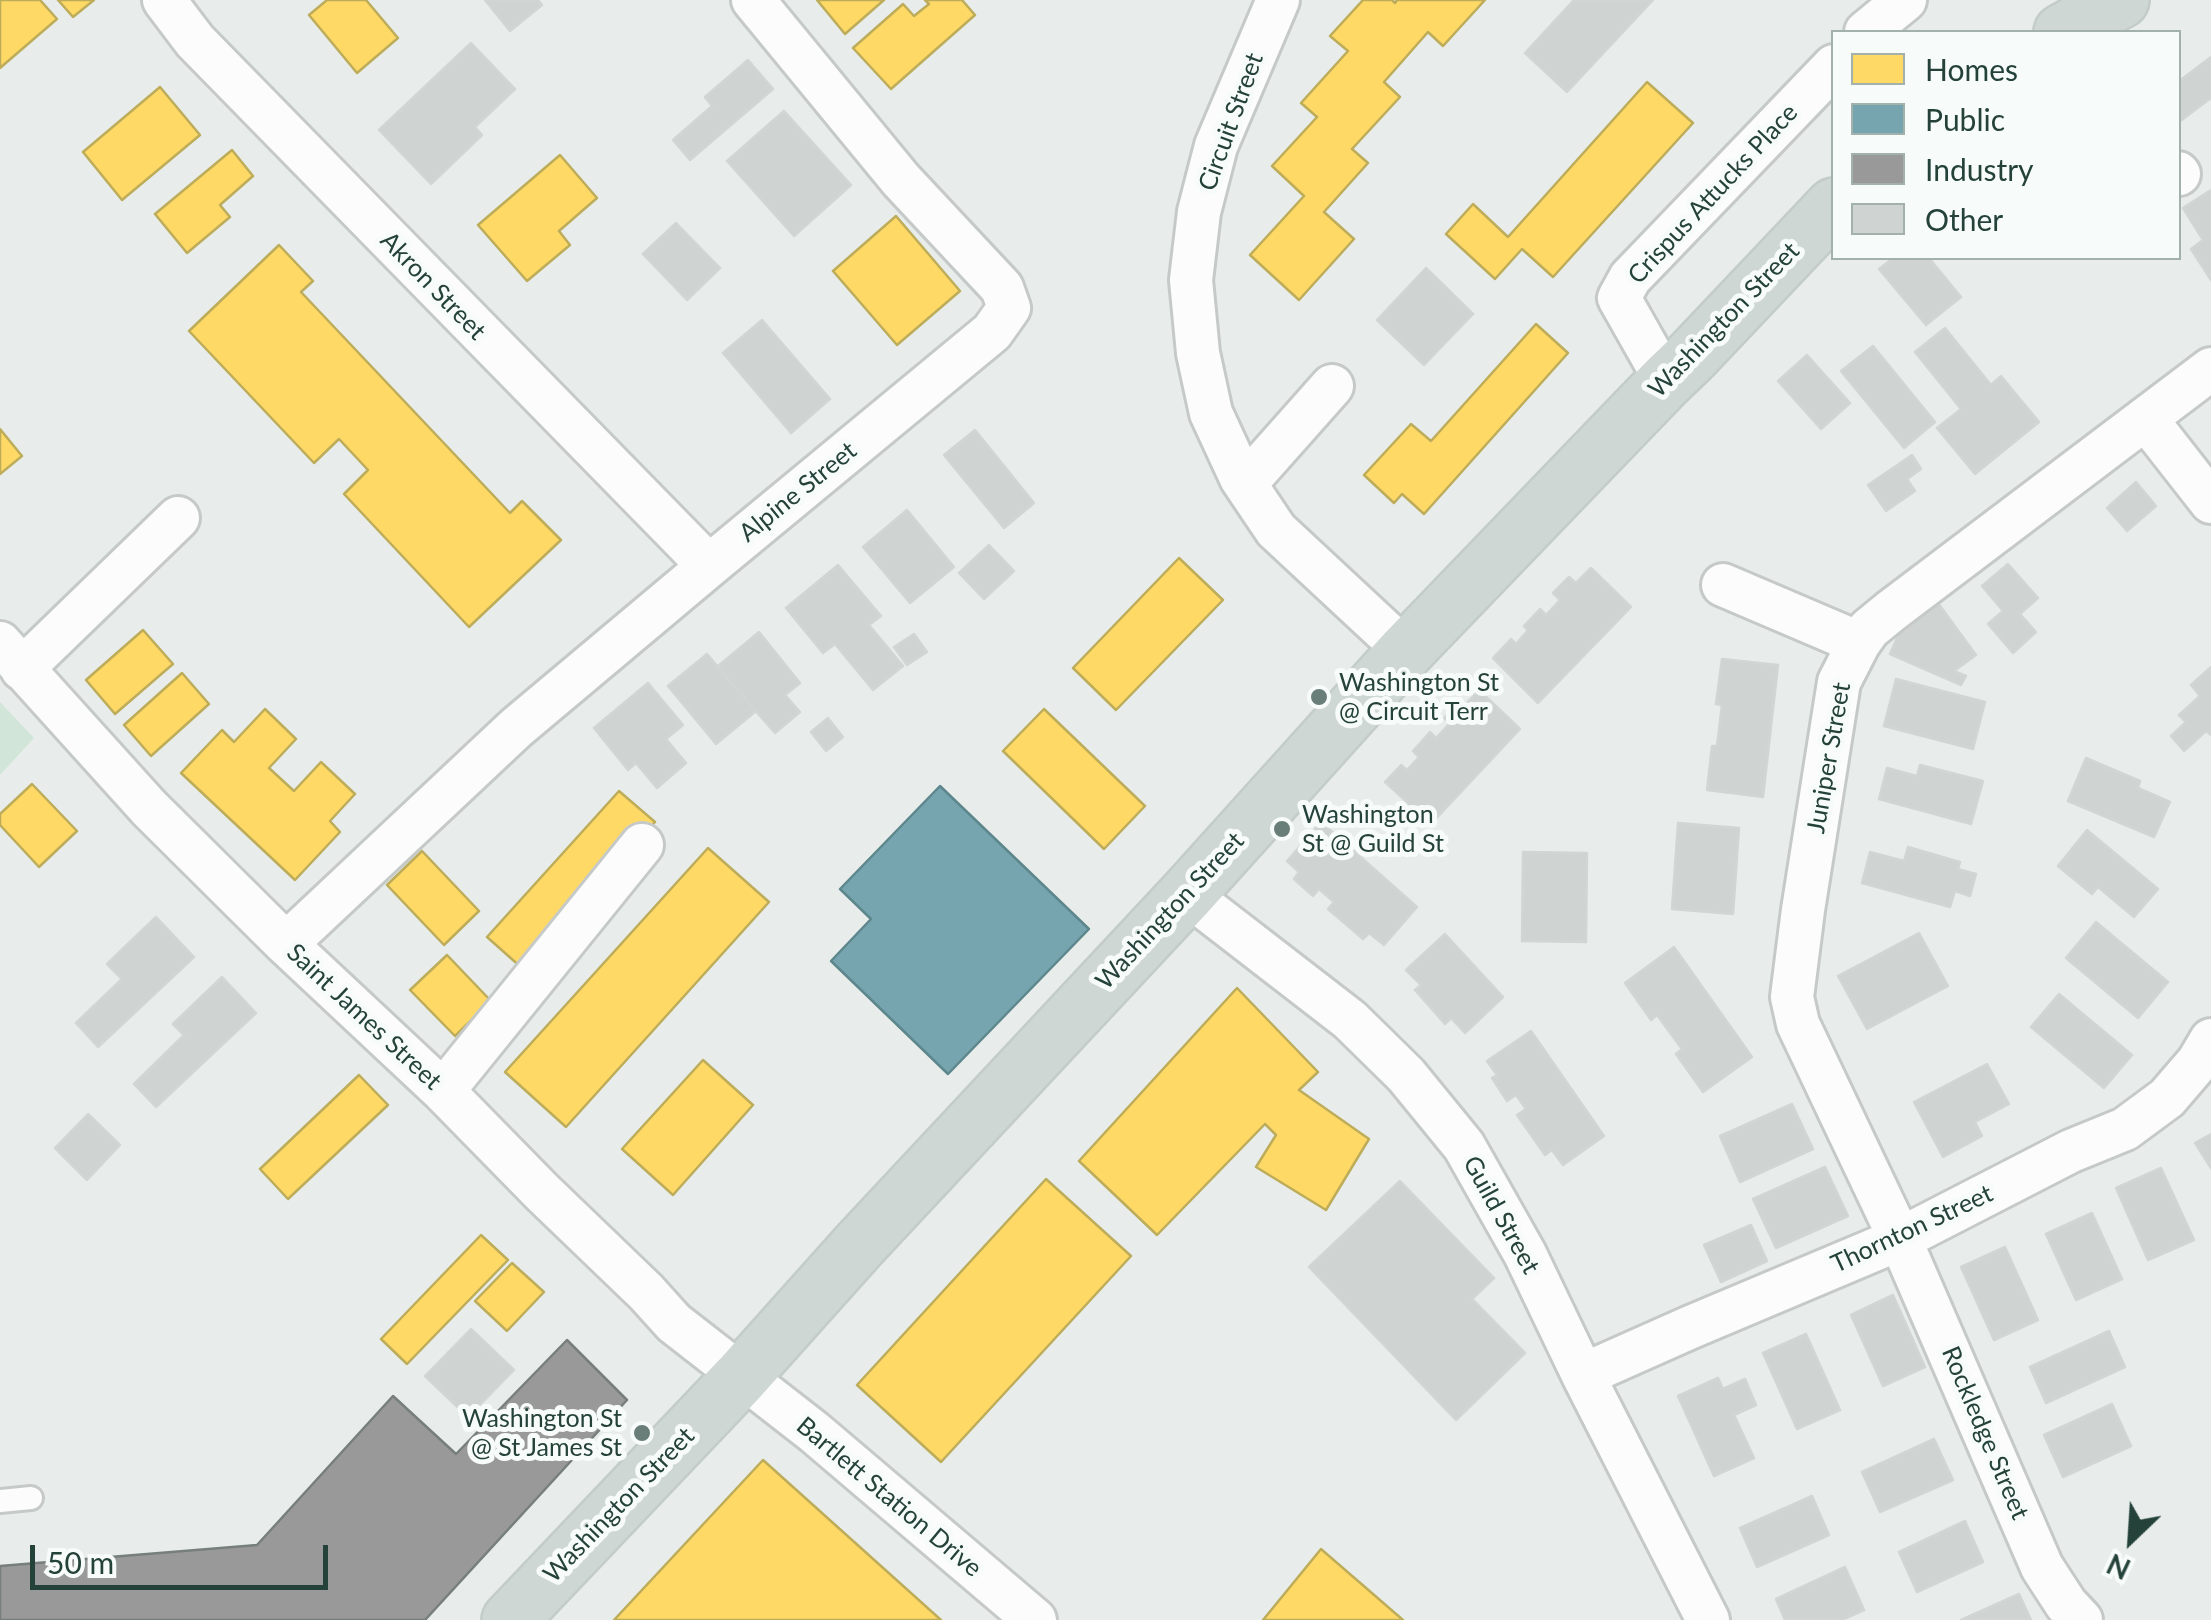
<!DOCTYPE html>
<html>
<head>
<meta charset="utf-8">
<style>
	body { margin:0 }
	#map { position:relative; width:2211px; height:1620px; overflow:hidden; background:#e8edeb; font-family:Lato,sans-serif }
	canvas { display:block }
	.legend { position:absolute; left:1831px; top:30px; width:350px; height:230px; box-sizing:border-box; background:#f7fbf9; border:2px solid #a3b1ad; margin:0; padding:12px 18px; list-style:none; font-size:30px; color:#24423a }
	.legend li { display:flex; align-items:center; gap:20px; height:50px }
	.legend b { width:50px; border:2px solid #a3b1ad }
	.north { position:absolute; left:2081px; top:1490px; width:100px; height:100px; -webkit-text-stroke:8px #f7fbf9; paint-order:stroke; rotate:205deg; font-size:28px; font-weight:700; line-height:40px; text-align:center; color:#24423a }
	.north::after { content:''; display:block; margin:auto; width:35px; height:45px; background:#24423a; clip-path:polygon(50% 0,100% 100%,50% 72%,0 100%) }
	.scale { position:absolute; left:30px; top:1545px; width:298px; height:45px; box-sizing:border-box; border:5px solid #24423a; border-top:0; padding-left:12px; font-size:30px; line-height:35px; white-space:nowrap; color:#24423a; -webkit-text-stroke:8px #f7fbf9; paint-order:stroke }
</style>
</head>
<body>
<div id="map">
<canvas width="2211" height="1620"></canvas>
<ul class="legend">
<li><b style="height:28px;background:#ffd966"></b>Homes</li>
<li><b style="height:28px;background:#76a5af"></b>Public</li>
<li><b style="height:28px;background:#999"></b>Industry</li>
<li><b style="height:28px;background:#cfd4d2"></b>Other</li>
</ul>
<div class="north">N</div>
<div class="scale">50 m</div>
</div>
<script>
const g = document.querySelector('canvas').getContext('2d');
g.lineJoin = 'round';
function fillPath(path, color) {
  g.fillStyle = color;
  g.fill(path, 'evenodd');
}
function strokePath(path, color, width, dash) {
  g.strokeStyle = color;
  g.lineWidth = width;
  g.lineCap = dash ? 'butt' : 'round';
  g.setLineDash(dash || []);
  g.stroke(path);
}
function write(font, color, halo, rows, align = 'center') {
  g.font = font + ' Lato,sans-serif';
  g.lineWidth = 10;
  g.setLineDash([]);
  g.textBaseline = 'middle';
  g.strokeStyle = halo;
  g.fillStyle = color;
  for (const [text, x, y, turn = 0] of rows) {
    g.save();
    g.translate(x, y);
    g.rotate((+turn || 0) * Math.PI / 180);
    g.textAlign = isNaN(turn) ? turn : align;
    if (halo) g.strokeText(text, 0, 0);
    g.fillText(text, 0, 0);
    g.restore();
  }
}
fillPath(new Path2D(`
	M0 702 34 738 0 775Z`), '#d1e6d8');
const homes = new Path2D(`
	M0 0H40L57 19 0 68Z
	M58 0H94L73 17Z
	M327 0H366L398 38 357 73 309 15Z
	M817 0H884L845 34Z
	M925 0H962L975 15 891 89 853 48 903 4 914 16 929 4Z
	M1363 0H1392L1395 3 1397 0H1485L1443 46 1428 32 1384 82 1400 97 1352 149 1368 163 1324 212 1354 239 1299 300 1250 255 1304 196 1272 166 1317 117 1301 103 1348 51 1330 36Z
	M1647 82 1693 123 1553 277 1522 249 1495 279 1446 234 1473 204 1508 237Z
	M160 87 200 135 122 200 83 152Z
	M232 150 253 176 220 205 230 217 187 253 155 214Z
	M560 155 597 198 559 231 570 245 527 281 478 225Z
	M896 216 960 291 897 345 833 271Z
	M279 245 313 281 301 292 510 513 522 501 561 540 469 627 344 494 368 470 339 439 314 463 189 331Z
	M1536 324 1568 353 1424 514 1402 494 1394 503 1364 475 1411 424 1431 441Z
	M0 429 22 456 0 474Z
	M1179 558 1223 600 1116 710 1073 668Z
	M143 630 173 664 115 714 86 680Z
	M182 673 209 704 151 756 124 725Z
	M265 709 296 739 269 768 294 791 321 762 355 794 330 821 340 832 295 880 181 773 222 730 234 742Z
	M1044 709 1145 806 1104 849 1003 751Z
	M32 784 77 831 39 867 0 825V814Z
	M619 791 655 822 523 969 487 937Z
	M708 848 769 902 566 1127 505 1072Z
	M422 851 479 911 444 945 387 885Z
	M447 955 491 1001 455 1036 410 990Z
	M1237 988 1318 1072 1299 1090 1369 1139 1326 1210 1256 1167 1276 1135 1265 1124 1157 1235 1079 1161Z
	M703 1060 753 1105 673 1195 622 1149Z
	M359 1075 388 1105 288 1199 260 1169Z
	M1046 1179 1131 1256 941 1462 857 1385Z
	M481 1235 508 1260 407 1364 381 1339Z
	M512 1263 544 1292 507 1331 475 1301Z
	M763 1460 941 1620H614Z
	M1321 1549 1403 1620H1263Z`);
fillPath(homes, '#ffd966');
strokePath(homes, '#bdac59', 2.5);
const public = new Path2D(`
	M940 786 1089 929 948 1074 831 961 871 919 840 889Z`);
fillPath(public, '#76a5af');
strokePath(public, '#5d878c', 2.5);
const industry = new Path2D(`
	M567 1340 627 1400 425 1620H0V1566L257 1545 393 1396 456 1454Z`);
fillPath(industry, '#999');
strokePath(industry, '#767f7c', 2.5);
const building = new Path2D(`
	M485 0H538L542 5 510 31Z
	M1574 0H1653L1567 92 1525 53Z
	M471 43 515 89 475 127 482 135 431 184 379 130Z
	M2211 57V98L2179 122 2178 82Z
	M748 60 773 89 690 160 673 140 712 106 705 97Z
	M784 111 851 185 794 236 727 161Z
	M2211 190V280L2191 249 2203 240 2183 208Z
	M676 223 720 268 687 300 643 254Z
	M1893 258H1929L1961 297 1926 325 1879 269Z
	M1426 268 1473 314 1424 365 1377 320Z
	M762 320 830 399 791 433 723 353Z
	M1945 328 1991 385 2001 376 2039 422 1975 474 1937 428 1961 409 1915 352Z
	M1873 346 1935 422 1904 448 1841 371Z
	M1807 355 1850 403 1821 429 1778 381Z
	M975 430 1034 503 1004 528 944 455Z
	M1912 455 1921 469 1907 479 1915 491 1886 511 1868 485Z
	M2136 482 2156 506 2127 531 2107 508Z
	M907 510 954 567 910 603 863 547Z
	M989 545 1014 571 984 599 959 573Z
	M2008 564 2038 598 2020 614 2036 632 2013 653 1988 624 2003 611 1982 586Z
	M838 565 881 616 869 625 903 666 873 690 835 644 823 653 786 608Z
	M1591 568 1631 607 1538 703 1493 658 1511 639 1516 644 1528 630 1524 626 1540 609 1546 615 1560 600 1553 593 1569 577 1576 583Z
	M1935 599 1976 655 1954 671 1966 676 1961 685 1890 654 1904 622Z
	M759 632 800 683 785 695 800 712 775 733 717 667Z
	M914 634 927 652 907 665 894 647Z
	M707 654 756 711 716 744 668 686Z
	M1722 659 1778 665 1763 797 1707 790 1712 746H1717L1722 705 1716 704Z
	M2211 667V735L2206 731 2184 751 2171 736 2186 722 2179 715 2200 696 2191 685Z
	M1896 679 1985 702 1973 749 1884 726Z
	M648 683 683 725 666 739 686 763 657 788 636 763 628 770 594 728Z
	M1479 690 1520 729 1431 824 1385 782 1401 765 1407 770 1419 757 1413 751 1430 732 1436 738 1450 723 1444 718 1460 701 1464 706Z
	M828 718 843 737 826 751 811 732Z
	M2086 758 2140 781 2138 788 2170 802 2154 837 2068 801Z
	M1920 765 1983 781 1971 824 1879 799 1887 768 1917 776Z
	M1321 822 1417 907 1384 945 1369 933 1363 939 1328 909 1334 902 1319 889 1313 896 1294 879 1299 872 1287 861Z
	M1678 823 1739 828 1733 914 1672 909Z
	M2087 830 2158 889 2134 917 2098 887 2092 894 2058 866Z
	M1908 847 1960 862 1958 869 1976 874 1970 896 1955 891 1950 907 1862 883 1870 852 1904 861Z
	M1523 852 1587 853 1586 942 1522 941Z
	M156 917 194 957 98 1047 76 1023 122 979 107 964Z
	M2096 922 2168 982 2138 1018 2066 958Z
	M1919 933 1948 986 1867 1029 1838 976Z
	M1445 934 1503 997 1465 1033 1451 1018 1445 1024 1415 990 1421 985 1406 970Z
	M1674 947 1752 1057 1703 1092 1676 1054 1682 1049 1657 1015 1651 1020 1625 983Z
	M222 977 256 1013 156 1107 134 1084 184 1035 173 1024Z
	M2059 994 2132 1055 2104 1088 2031 1027Z
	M1531 1031 1604 1136 1563 1165 1552 1150 1545 1155 1517 1115 1526 1109 1516 1095 1507 1101 1492 1078 1497 1075 1487 1061Z
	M1987 1064 2009 1104 1975 1122 1982 1136 1943 1157 1914 1102Z
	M1792 1104 1813 1149 1740 1182 1720 1136Z
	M88 1114 120 1145 87 1180 55 1148Z
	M2211 1134V1168L2195 1143Z
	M1825 1167 1848 1216 1776 1248 1753 1199Z
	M2161 1168 2194 1240 2148 1260 2116 1188Z
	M1400 1181 1494 1278 1472 1299 1525 1353 1456 1420 1309 1267Z
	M2092 1213 2122 1279 2076 1300 2046 1234Z
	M1751 1225 1767 1261 1721 1282 1704 1245Z
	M2005 1247 2038 1320 1994 1340 1961 1267Z
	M1893 1295 1925 1367 1883 1386 1851 1315Z
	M471 1329 514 1370 468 1417 425 1376Z
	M2109 1331 2125 1367 2046 1403 2030 1367Z
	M1806 1334 1840 1410 1797 1429 1763 1353Z
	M1718 1378 1723 1389 1745 1379 1756 1405 1734 1415 1754 1458 1714 1476 1678 1396Z
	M2112 1404 2131 1446 2063 1477 2044 1435Z
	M1934 1439 1953 1480 1880 1512 1862 1472Z
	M1812 1496 1829 1535 1757 1567 1740 1528Z
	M1965 1521 1983 1562 1917 1592 1899 1552Z
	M1845 1567 1864 1610 1842 1620H1785L1776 1599Z
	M2019 1594 2031 1620H1961Z`);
fillPath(building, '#cfd4d2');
strokePath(building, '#d1d6d4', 2.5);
const service = new Path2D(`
	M0 1501 31 1498`);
const minor = new Path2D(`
	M164 0 195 41 709 566
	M1278 0 1216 146 1199 212 1191 280 1198 353 1211 413 1241 478 1276 530 1406 651
	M1866 32 1905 0
	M2178 173 2179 174
	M1666 381 1619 298 1630 278 1834 66
	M2146 419 2211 502
	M1245 484 1332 386
	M1723 585 1859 643
	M0 643 149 808 286 944 443 1091 542 1192 646 1292 674 1323 814 1432 1035 1620
	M22 669 178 518
	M1187 894 1350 1020 1406 1075 1464 1146 1525 1254 1583 1375 1708 1620
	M286 944 516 728 709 566 992 332 1009 308 1002 288 901 180 753 0
	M443 1091 642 845
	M1583 1375 1691 1327 1900 1239 2071 1151 2125 1129 2167 1098 2198 1062 2211 1040
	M2081 1620 2066 1604 2042 1567 1900 1239 1798 1024 1792 997 1803 910 1839 682 1859 643 1869 629 1891 611 2211 369`);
const primary = new Path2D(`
	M2062 32 2121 0
	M510 1620 741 1377 860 1244 1187 894 1406 651 1666 381 1691 357 1834 206`);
strokePath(service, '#c5cac8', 28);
strokePath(minor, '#c5cac8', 48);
strokePath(primary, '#c3ccc9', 60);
strokePath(service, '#fcfcfc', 22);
strokePath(minor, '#fcfcfc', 42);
strokePath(primary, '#cfd7d5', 55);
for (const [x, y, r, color] of [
	[1319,697,10,"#697e78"],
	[1282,829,10,"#697e78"],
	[642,1433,10,"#697e78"]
]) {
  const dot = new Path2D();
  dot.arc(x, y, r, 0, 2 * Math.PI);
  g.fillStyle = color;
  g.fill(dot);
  strokePath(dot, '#f7fbf9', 4);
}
write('25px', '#24423a', '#f7fbf9', [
	["Circuit Street",1231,122,-70],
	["Crispus Attucks Place",1713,194,-47],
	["Akron Street",433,286,46],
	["Washington Street",1724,320,-46],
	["Alpine Street",798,492,-39],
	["Juniper Street",1829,758,-80],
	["Washington Street",1170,911,-47],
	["Saint James Street",364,1017,43],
	["Guild Street",1501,1215,61],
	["Thornton Street",1912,1229,-25],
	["Rockledge Street",1985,1433,67],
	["Bartlett Station Drive",889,1497,40],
	["Washington Street",619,1505,-46]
]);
write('25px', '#24423a', '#f7fbf9', [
	["Washington St",1339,683],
	["@ Circuit Terr",1339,712],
	["Washington",1302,815],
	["St @ Guild St",1302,844],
	["Washington St",622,1419,"right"],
	["@ St James St",622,1448,"right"]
], 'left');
</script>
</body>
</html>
